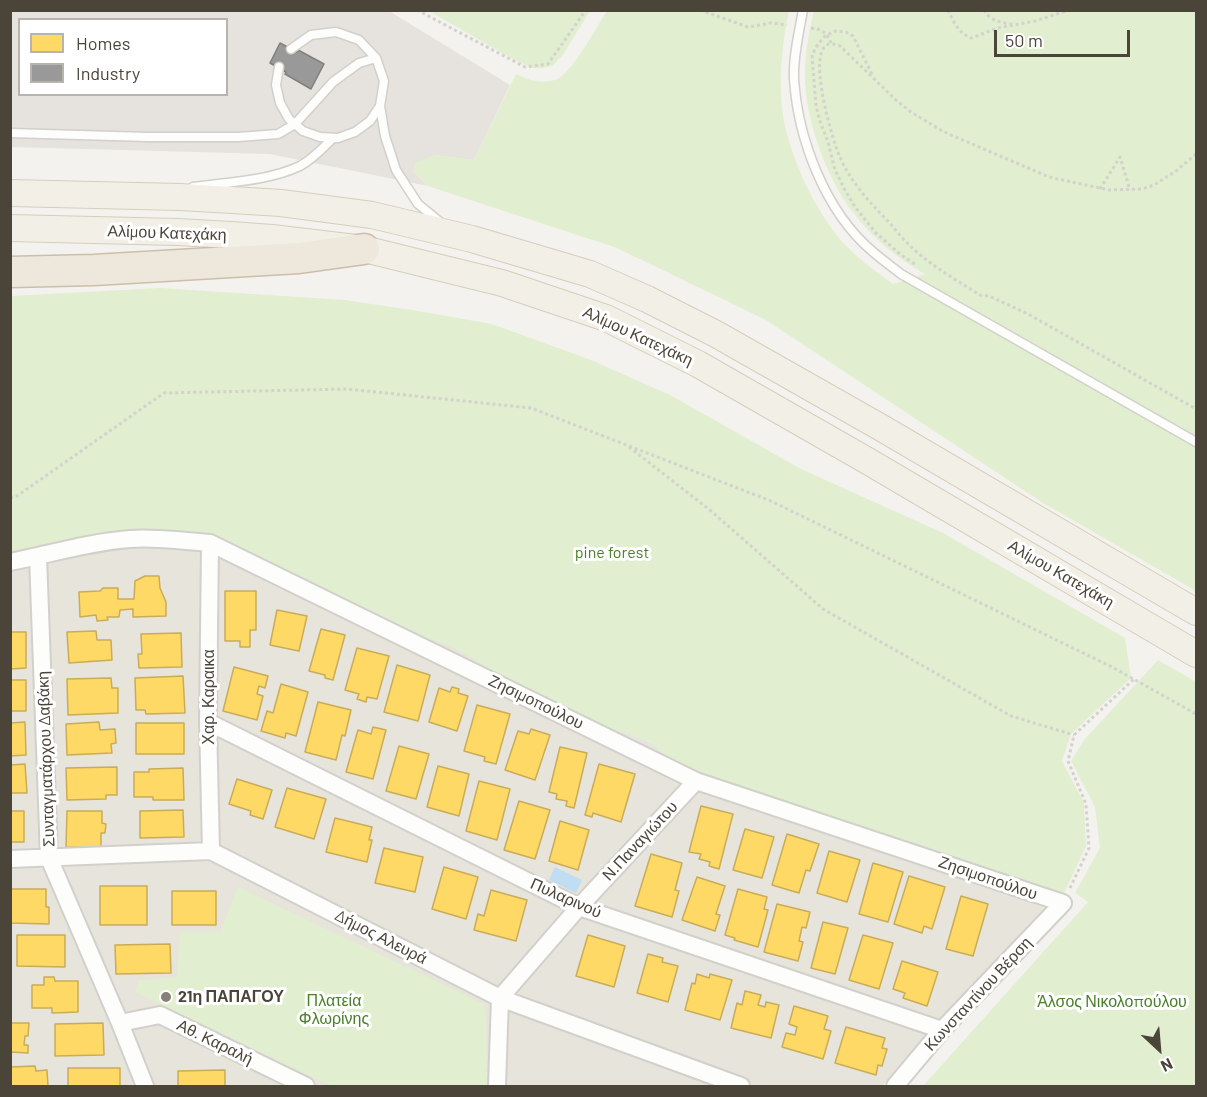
<!DOCTYPE html>
<html>
<head>
<meta charset="utf-8">
<style>
	body { margin:0 }
	#map { position:relative; width:1207px; height:1097px; overflow:hidden; background:#f4f2ee; font-family:Barlow,sans-serif }
	canvas { display:block }
	.frame { position:absolute; inset:0; border:12px solid #4b4439; pointer-events:none }
	.legend { position:absolute; left:18px; top:18px; width:210px; height:78px; box-sizing:border-box; background:#fff; border:2px solid #b7b4b0; margin:0; padding:8px 10px; list-style:none; font-size:18px; color:#4b4439 }
	.legend li { display:flex; align-items:center; gap:12px; height:30px }
	.legend b { width:30px; border:2px solid #b7b4b0 }
	.north { position:absolute; left:1129px; top:1019px; width:60px; height:60px; -webkit-text-stroke:4px #fff; paint-order:stroke; rotate:154deg; font-size:16px; font-weight:700; line-height:24px; text-align:center; color:#4b4439 }
	.north::after { content:''; display:block; margin:auto; width:21px; height:27px; background:#4b4439; clip-path:polygon(50% 0,100% 100%,50% 72%,0 100%) }
	.scale { position:absolute; left:994px; top:30px; width:136px; height:27px; box-sizing:border-box; border:3px solid #4b4439; border-top:0; padding-left:8px; font-size:18px; line-height:21px; white-space:nowrap; color:#4b4439; -webkit-text-stroke:4px #fff; paint-order:stroke }
</style>
</head>
<body>
<div id="map">
<canvas width="1207" height="1097"></canvas>
<div class="frame"></div>
<ul class="legend">
<li><b style="height:16px;background:#ffd966"></b>Homes</li>
<li><b style="height:16px;background:#999"></b>Industry</li>
</ul>
<div class="north">N</div>
<div class="scale">50 m</div>
</div>
<script>
const g = document.querySelector('canvas').getContext('2d');
g.lineJoin = 'round';
function fillPath(path, color) {
  g.fillStyle = color;
  g.fill(path, 'evenodd');
}
function strokePath(path, color, width, dash) {
  g.strokeStyle = color;
  g.lineWidth = width;
  g.lineCap = dash ? 'butt' : 'round';
  g.setLineDash(dash || []);
  g.stroke(path);
}
function write(font, color, halo, rows, align = 'center') {
  g.font = font + ' Barlow,sans-serif';
  g.lineWidth = 6;
  g.setLineDash([]);
  g.textBaseline = 'middle';
  g.strokeStyle = halo;
  g.fillStyle = color;
  for (const [text, x, y, turn = 0] of rows) {
    g.save();
    g.translate(x, y);
    g.rotate((+turn || 0) * Math.PI / 180);
    g.textAlign = isNaN(turn) ? turn : align;
    if (halo) g.strokeText(text, 0, 0);
    g.fillText(text, 0, 0);
    g.restore();
  }
}
fillPath(new Path2D(`
	M225 536 704 769 1044 908 882 1086H11L10 545Z`), '#e7e4dc');
fillPath(new Path2D(`
	M11 11H389L510 85 474 160 435 155 413 171 428 186 270 154 11 147ZM20 20H226V94H20Z`), '#e6e2de');
fillPath(new Path2D(`
	M429 11H590L562 56 552 66 542 68H531L511 58Z
	M607 11H789C782 44 778 81 783 116 790 158 817 216 847 247 861 261 877 272 893 284L925 274C898 259 874 239 855 215 828 182 804 118 805 74 805 53 809 31 814 11H1196V591L1043 503 766 320 617 248 428 186 413 171 416 162 435 155 474 160 516 74C529 80 542 85 557 79 572 73 597 26 607 11Z
	M160 288 345 300 418 311 492 324 591 360 672 396 801 469 943 533 1125 638 1131 678 1071 734 1062 761 1084 803 1086 846 1060 902 695 780 648 741 539 704 460 650 338 605 239 558 132 539 11 556V296Z
	M1158 660 1196 682V1086H923L1088 902 1075 893 1100 848 1095 807 1071 761 1084 740Z
	M238 887 484 1004 486 1016 487 1086H331L135 992 139 980 177 977 180 932H220Z`), '#e1eecf');
fillPath(new Path2D(`
	M555 867 582 880 576 893 549 880Z`), '#c0ddf1');
const homes = new Path2D(`
	M145 576H159L160 588 166 602V616L133 617V609L120 610 119 617H107L108 620 97 621 96 615 80 617 79 592 100 591 103 588H118V599H134L135 581Z
	M225 591H256V630H250V647H240V641H225Z
	M277 610 307 616 299 651 270 645Z
	M321 629 345 635 333 680 325 678V675L309 671Z
	M96 631 97 640H111L112 660 69 663 67 632Z
	M10 632H26V668L10 669Z
	M181 633 182 667 139 668 138 654H142L141 634Z
	M357 648 389 656 377 699 367 697 366 702 357 699 359 694 345 690Z
	M397 665 430 675 418 721 384 712Z
	M234 667 268 676 265 688 259 686 257 694 263 696 257 720 223 711Z
	M183 676 185 713 146 714 145 710H136L135 678Z
	M111 678 112 688H118V713L68 715 67 679Z
	M10 680H26V711H10Z
	M281 684 308 692 296 736 286 733 285 738 261 731 267 711 273 713Z
	M452 687 459 689 458 693 468 696 457 731 429 722 439 688 450 692Z
	M318 702 351 710 345 736 342 735 336 760 305 752Z
	M477 705 510 714 496 764 484 761 485 757 464 751Z
	M25 722 26 755 10 756V723Z
	M99 722 100 730 115 729 116 743 111 744 112 753 67 755 66 724Z
	M136 723H184V754H136Z
	M373 727 386 730 373 779 346 772 358 730 371 734Z
	M531 729 550 735 535 780 505 770 518 731 529 734Z
	M399 746 429 754 416 799 386 791Z
	M560 747 587 753 574 808 566 806 567 801 556 799 557 794 549 792Z
	M25 764 27 793H10V765Z
	M599 764 635 774 621 822 593 813 592 817 585 815Z
	M438 766 469 774 459 816 427 807Z
	M117 767V795H106V799L67 800 66 768Z
	M183 768 184 800H153V797H134V772H149V769Z
	M237 779 272 790 263 819 250 815 251 811 229 804Z
	M479 781 510 789 497 840 466 831Z
	M287 788 326 799 314 839 275 827Z
	M519 801 550 810 535 859 504 850Z
	M701 806 733 814 719 869 709 866 710 862 699 859 701 854 689 852Z
	M183 810 184 837 140 838V811Z
	M10 811H24V842H10Z
	M67 811H102V823L106 824 105 833H101V848L66 847Z
	M335 818 372 827 369 840H372L367 862 326 852Z
	M560 821 589 830 578 870 549 861Z
	M745 829 774 837 762 878 733 870Z
	M787 834 819 844 810 871 806 870 799 893 772 885Z
	M384 848 423 857 415 892 375 883Z
	M829 851 860 860 847 902 817 893Z
	M651 854 682 863 675 890 679 891 672 917 635 906Z
	M873 863 903 872 888 922 859 914Z
	M444 867 478 877 466 919 432 909Z
	M909 876 945 887 932 929 924 926 922 933 894 924Z
	M697 877 725 886 716 914 720 915 715 931 682 920Z
	M100 886H147V925H100Z
	M10 889H46V907H49V924L10 923Z
	M738 889 767 897 764 909 768 910 758 947 734 940 735 938 725 935Z
	M491 890 527 900 516 941 474 930 478 914 484 916Z
	M172 891H216V925H172Z
	M961 896 988 904 973 956 946 949Z
	M777 904 810 912 806 928 802 927 799 941 803 942 798 961 764 952Z
	M823 922 848 928 835 974 811 968Z
	M17 935H65V967L17 966Z
	M588 935 625 946 614 987 576 976Z
	M863 935 893 943 879 989 849 980Z
	M170 944 171 973 116 974 115 945Z
	M648 954 663 958 662 962 678 966 668 1002 637 993Z
	M902 961 938 972 927 1006 903 998 905 993 893 989Z
	M697 974 709 978 710 974 732 980 720 1020 685 1010 692 983 695 984Z
	M44 977H54L55 981H78V1012L52 1013V1008H32V985H44Z
	M745 991 761 995 758 1005 765 1007 766 1002 779 1005 771 1038 731 1028 737 1003 742 1005Z
	M794 1006 828 1016 824 1029 831 1031 823 1059 782 1047 786 1033 795 1035 797 1027 789 1024Z
	M11 1023H29L28 1036H25L24 1045H28V1053L10 1052Z
	M103 1023 104 1055 55 1056V1024Z
	M846 1027 885 1038 882 1048 887 1049 882 1066 878 1065 876 1075 835 1063Z
	M35 1066 36 1071 47 1070 48 1086H10V1067Z
	M68 1068H120V1086H68Z
	M225 1070V1086H178V1071Z`);
fillPath(homes, '#ffd966');
strokePath(homes, '#c9ac58', 1.5);
const industry = new Path2D(`
	M280 43 297 52 298 50 324 64 311 89 285 74 286 72 270 63Z`);
fillPath(industry, '#999');
strokePath(industry, '#82807c', 1.5);
const lane = new Path2D(`
	M803 10C799 32 793 57 794 79 798 139 825 211 872 251 881 259 891 266 901 274L1196 442
	M279 67 276 85 280 103 289 119 303 131 320 137 338 138 355 132 370 121 380 106 384 81 376 58 359 40 336 32 311 35 291 49
	M380 106 385 136 396 170 418 204 440 222
	M10 133 148 137H238L278 134 295 124 333 82 359 63 376 58
	M193 187C228 182 268 181 300 166 313 159 323 148 333 138`);
const street = new Path2D(`
	M210 543 208 722 211 851
	M38 556 49 858 120 1023 145 1086
	M10 562C50 554 90 542 130 539 156 537 183 541 210 543L696 781 1063 903 942 1030 895 1086
	M208 722 579 907 942 1030
	M10 859 211 851 500 998 741 1086
	M120 1023 160 1015 306 1086
	M497 1086 500 998 579 907 696 781`);
const primary = new Path2D(`
	M10 193 180 197 232 200 281 203 372 215 472 239 590 274 647 299 716 334 880 427 1196 612
	M10 228 178 232 231 235 272 238 364 249 502 283 606 318 698 364 866 460 1196 654`);
const highway = new Path2D(`
	M10 272 94 270 299 258 364 249`);
strokePath(lane, '#d2d0cb', 11);
strokePath(street, '#d2d0cb', 20);
strokePath(primary, '#d6cebb', 28);
strokePath(highway, '#ccbfa9', 33);
strokePath(new Path2D(`
	M417 10 525 67 548 64 586 10
	M700 10 748 27 771 23 787 25
	M948 10C954 22 958 33 971 38L998 28 1035 21 1069 10
	M984 10C990 21 1002 23 1013 24
	M811 28C822 29 827 33 831 43
	M872 74 853 36 846 32 835 31 825 36 818 44 812 55 816 106 820 121 828 142 835 170 845 190 855 207 876 233 900 254 916 265
	M1196 154 1176 171 1154 185 1142 189 1109 190 1049 177 944 132 911 112 897 101 840 46C798 27 833 141 839 155 844 167 852 180 860 190 868 200 876 209 885 218 897 231 908 246 923 257 940 271 961 283 980 295L989 296 1028 314 1196 409
	M1100 189 1120 157 1130 190
	M629 447 711 511 823 609 1011 716 1074 735
	M10 498 17 496 164 393 347 389 531 408 771 501 1112 667 1196 714
	M1070 888 1089 848 1086 804 1068 761 1074 735 1134 679`), '#d3d2cc', 3, [3, 3]);
strokePath(lane, '#fdfdfc', 8);
strokePath(street, '#fdfdfc', 16);
strokePath(primary, '#f2efe6', 26);
strokePath(highway, '#ede8db', 30);
for (const [x, y, r, color] of [
	[166,997,6,"#868178"]
]) {
  const dot = new Path2D();
  dot.arc(x, y, r, 0, 2 * Math.PI);
  g.fillStyle = color;
  g.fill(dot);
  strokePath(dot, '#fff', 2);
}
write('16px', '#4b4439', '#fff', [
	["Αλίμου Κατεχάκη",167,233,2],
	["Αλίμου Κατεχάκη",638,336,25],
	["Αλίμου Κατεχάκη",1061,574,30],
	["Χαρ. Καραικα",209,697,-90],
	["Ζησιμοπούλου",536,702,26],
	["Συνταγματάρχου Δαβάκη",46,759,-92],
	["Ν.Παναγιώτου",640,841,-47],
	["Ζησιμοπούλου",988,878,19],
	["Πυλαρινού",566,898,24],
	["Δήμος Αλευρά",381,937,27],
	["Κωνσταντίνου Βέρση",978,994,-47],
	["Αθ. Καραλή",215,1042,26]
]);
write('16px', '#4a7f2a', '#fff', [
	["pine forest",612,553],
	["Πλατεία",334,1001],
	["Φλωρίνης",334,1019],
	["Άλσος Νικολοπούλου",1112,1002]
]);
write('bold 16px', '#4b4439', '#fff', [
	["21η ΠΑΠΑΓΟΥ",178,997]
], 'left');
</script>
</body>
</html>
